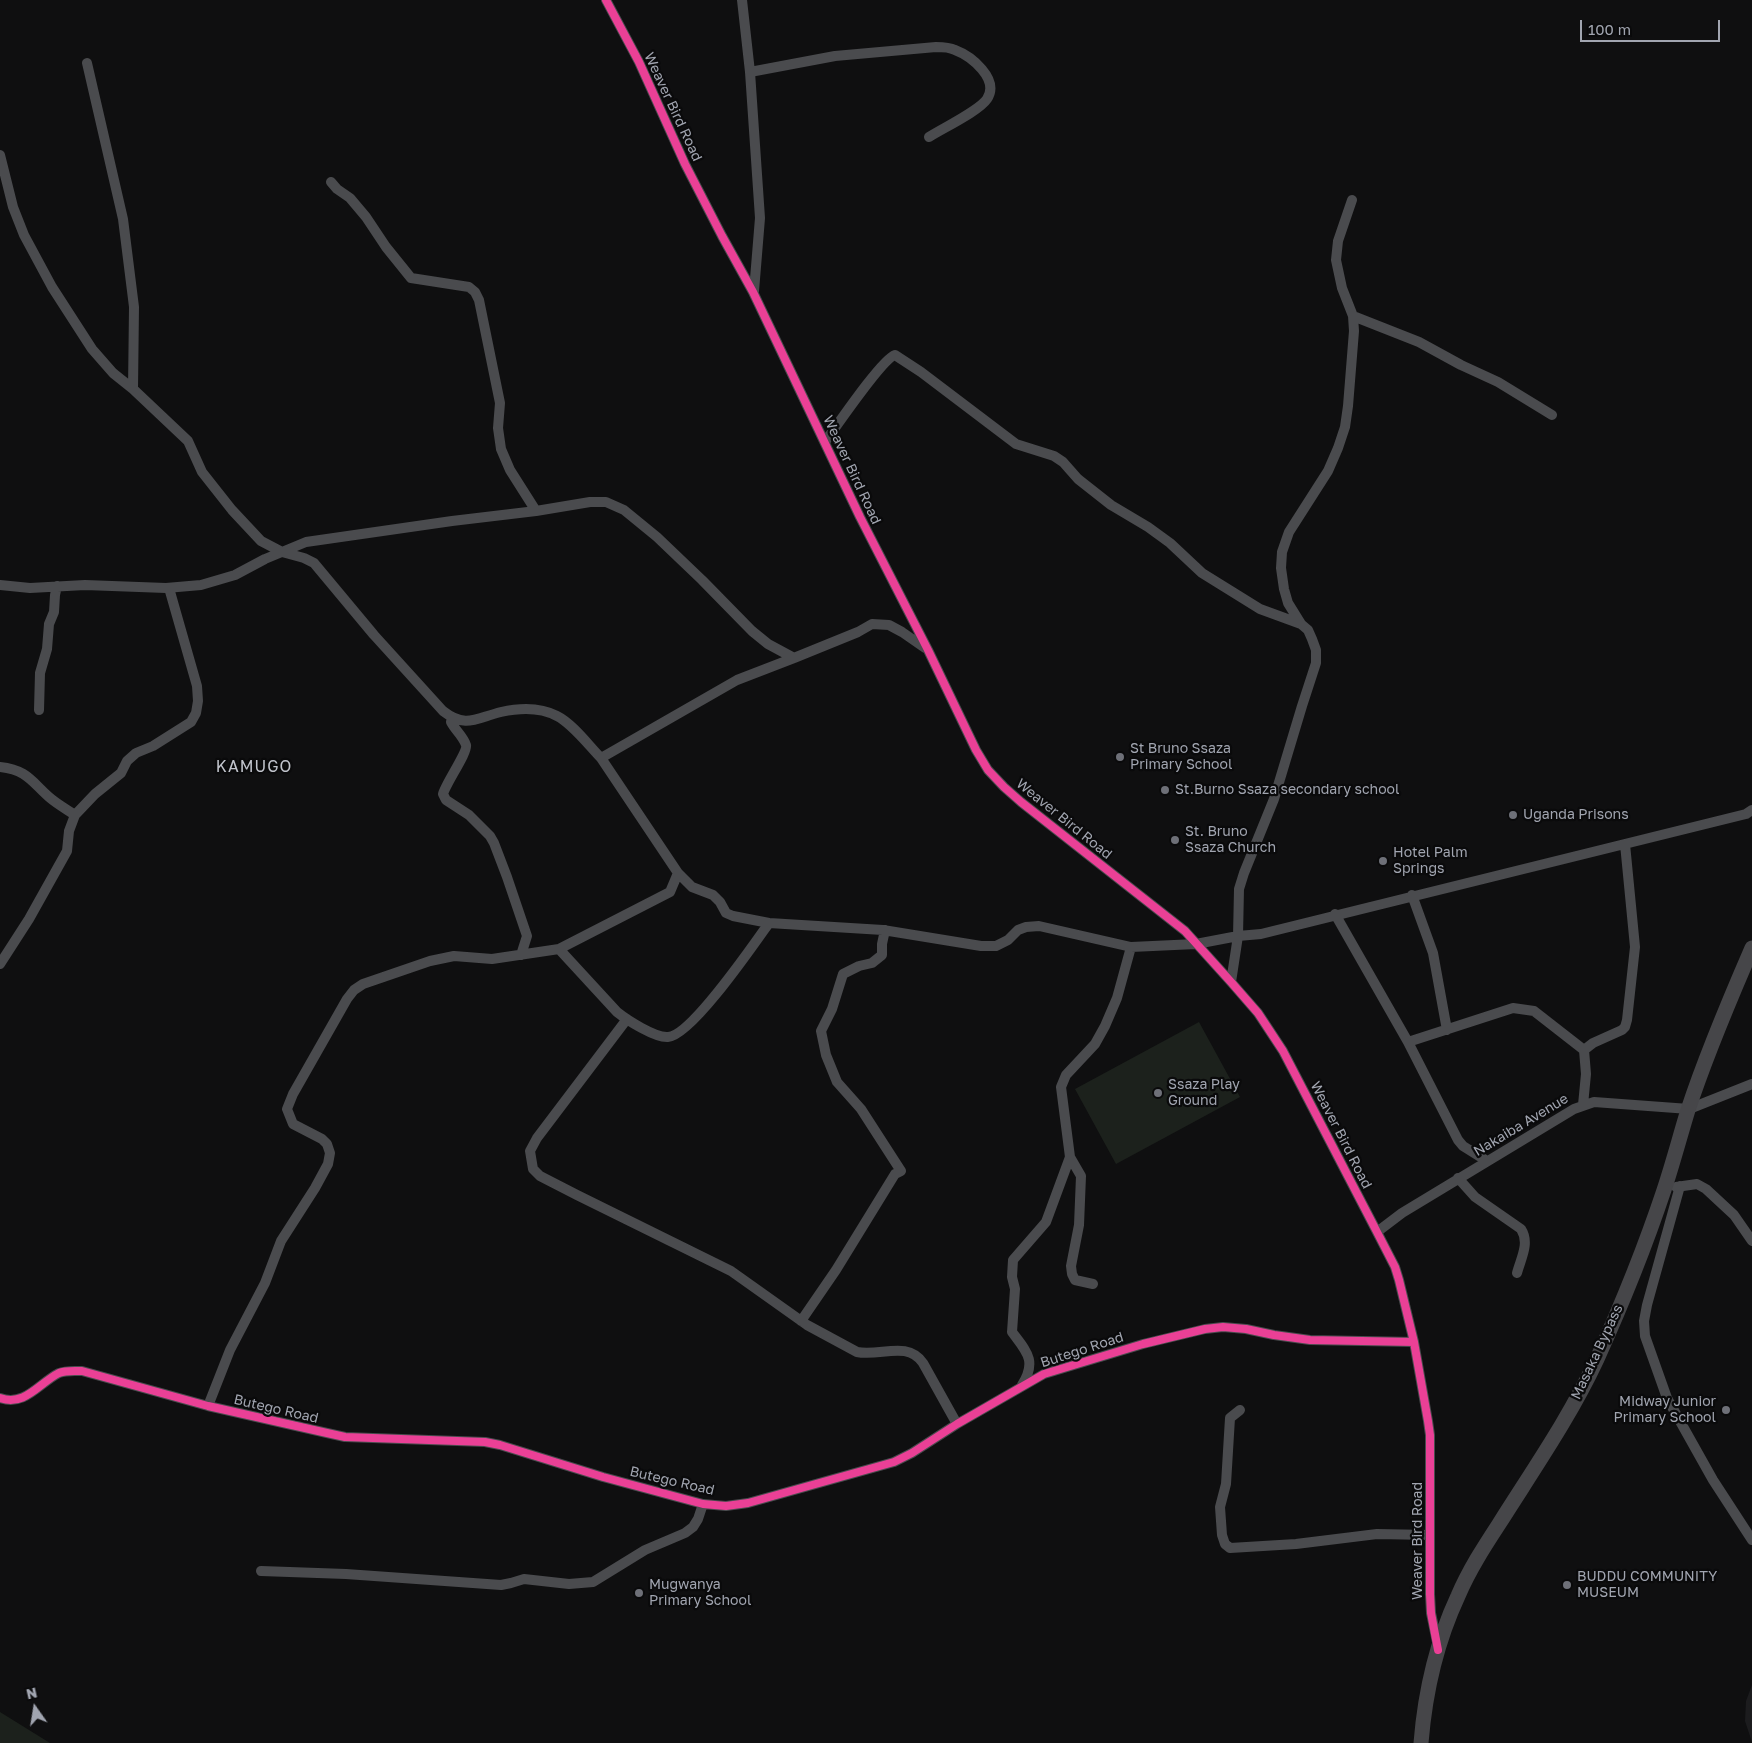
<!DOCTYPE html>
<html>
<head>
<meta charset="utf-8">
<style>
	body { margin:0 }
	#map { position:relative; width:1752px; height:1743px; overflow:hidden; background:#0f0f10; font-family:"Golos Text",sans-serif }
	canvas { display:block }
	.north { position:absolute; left:10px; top:1683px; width:50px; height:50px; -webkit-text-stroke:4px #0a0a0b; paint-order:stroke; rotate:347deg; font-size:14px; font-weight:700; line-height:20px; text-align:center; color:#a1a5b0 }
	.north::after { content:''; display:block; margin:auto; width:18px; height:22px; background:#a1a5b0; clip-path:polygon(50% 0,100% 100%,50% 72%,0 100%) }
	.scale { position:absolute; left:1580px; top:20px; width:140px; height:22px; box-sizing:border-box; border:2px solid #a1a5b0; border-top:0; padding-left:6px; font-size:15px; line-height:18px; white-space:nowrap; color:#a1a5b0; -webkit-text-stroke:4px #0a0a0b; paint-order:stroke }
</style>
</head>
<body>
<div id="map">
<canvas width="1752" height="1743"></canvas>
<div class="north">N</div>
<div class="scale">100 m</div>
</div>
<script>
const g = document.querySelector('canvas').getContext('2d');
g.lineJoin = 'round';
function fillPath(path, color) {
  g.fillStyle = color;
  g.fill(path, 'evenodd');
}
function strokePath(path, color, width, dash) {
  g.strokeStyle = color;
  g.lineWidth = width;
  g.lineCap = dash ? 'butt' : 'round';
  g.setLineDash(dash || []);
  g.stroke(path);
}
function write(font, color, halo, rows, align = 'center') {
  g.font = font + ' "Golos Text",sans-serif';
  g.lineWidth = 4.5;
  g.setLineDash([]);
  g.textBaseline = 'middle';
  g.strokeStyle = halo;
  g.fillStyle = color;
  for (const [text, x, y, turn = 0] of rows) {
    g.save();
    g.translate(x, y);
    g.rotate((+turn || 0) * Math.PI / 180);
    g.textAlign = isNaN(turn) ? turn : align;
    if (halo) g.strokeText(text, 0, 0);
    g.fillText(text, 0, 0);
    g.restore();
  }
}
fillPath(new Path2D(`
	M1752 1685V1742L1745 1721 1746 1701Z`), '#1c1c1e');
fillPath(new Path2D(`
	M1199 1022 1240 1097 1116 1164 1075 1089Z
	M0 1712 50 1743H0Z`), '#1c211c');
strokePath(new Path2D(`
	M606 0 639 62 685 164 722 236 753 292 860 517 928 650 976 750 988 770 1004 787 1021 802 1185 931 1231 982 1258 1013 1283 1051 1377 1232 1395 1267 1399 1280 1414 1342 1428 1421 1430 1435V1594L1431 1613 1438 1647
	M742 0 750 72 760 218 754 291
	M87 63 123 219 134 307 133 389
	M750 72 835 56 936 47C942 47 949 47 955 50 971 56 1000 79 987 99 979 111 943 128 929 137
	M0 155 13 207 24 235 52 287 92 349 113 373 133 389 188 441 202 472 232 510 261 541 282 552 304 558 314 563 374 635 443 711C466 729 476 718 501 712 519 708 540 707 557 716 573 724 589 746 601 758
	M331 182 337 189 350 198 366 217 386 247 411 278 469 287 475 292 479 300 500 403 498 428 501 449 510 470 536 511
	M1353 316 1419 342 1461 365 1498 382 1552 415
	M825 442C836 427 882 359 895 355L921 372 1016 444 1054 456 1063 462 1078 479 1111 505 1148 527 1170 543 1202 573 1260 609 1301 624 1308 630 1312 639 1316 650V663L1302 706 1274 799 1244 873 1239 889 1238 936 1231 982
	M0 585 30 588 85 585 166 588 201 585 235 575 265 559 306 542 452 521 536 511 590 502H606L624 510 657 537 702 580 752 631 768 644 794 658 858 632 872 624 889 625 902 632 925 648
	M1301 624 1288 603 1284 589 1281 568 1282 552 1289 532 1328 471 1338 448 1345 427 1348 406 1354 331 1353 316 1342 288 1336 260 1338 241 1352 200
	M794 658 737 680 601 758 678 873 692 887 713 895 720 902 726 913 733 916 769 923 883 930 981 946H996L1008 940 1018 930 1026 927 1039 926 1131 947 1196 944 1238 936 1261 934 1746 814 1752 810
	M39 710 40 673 47 649 49 624 54 612 55 595 57 586
	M452 718 451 722C455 730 463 736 466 745 468 752 446 783 443 794L446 800 469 815 490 836 494 843 507 877 527 936 521 955
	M0 767C27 770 31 781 49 797 57 804 66 809 75 815
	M1412 895 1433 953 1447 1030
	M1335 914 1408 1042 1458 1140 1463 1146 1487 1161
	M559 949 617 1012C627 1020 655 1038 668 1037 691 1036 754 944 769 923
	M0 964 29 919 67 851 69 831 75 815 95 794 121 773 127 761 136 753 153 746 191 722 196 713 198 701 197 686 169 588
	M627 1019 537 1138 530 1151 533 1169 540 1176 577 1195 731 1271 807 1325 857 1352C880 1357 907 1340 923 1363L957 1424
	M1408 1042 1513 1008 1534 1011 1584 1050 1586 1074 1583 1105
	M1584 1050 1593 1043 1622 1030 1625 1027 1627 1020 1635 947 1625 844
	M1458 1178 1475 1197 1521 1229C1530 1243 1521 1258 1517 1273
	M1680 1186 1647 1305 1644 1321 1645 1336 1667 1398 1713 1480 1752 1540
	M1676 1187 1697 1184 1706 1189 1734 1215 1752 1241
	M1377 1232 1402 1213 1574 1109 1594 1102 1689 1109 1752 1084
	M1093 1284 1075 1280 1072 1274 1071 1266 1079 1225 1081 1176 1070 1157 1061 1087 1066 1075 1095 1044 1105 1026 1117 998 1131 947
	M801 1321 836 1270 895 1174 901 1171 861 1109 837 1082 826 1055 821 1031 832 1009 843 974 859 966 872 963 882 955V944L885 930
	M1022 1385C1037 1361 1027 1352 1012 1332L1015 1289 1012 1277 1013 1260 1046 1222 1070 1157
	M0 1398C25 1407 39 1383 59 1373 66 1370 75 1371 82 1371L208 1406 327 1433 345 1437 485 1442 500 1445 603 1477 703 1504 726 1506 748 1503 894 1462 912 1453 957 1424 1044 1374 1143 1344 1205 1329 1223 1327 1246 1329 1274 1335 1310 1340 1414 1342
	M208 1406 230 1350 265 1283 281 1241 315 1188 328 1164 330 1153 327 1144 322 1139 293 1124 287 1109 293 1094 347 999 354 990 363 984 430 961 454 956 492 959 559 949 670 892 678 873
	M1240 1410 1230 1418 1226 1484 1220 1507 1222 1535 1225 1544 1230 1548 1296 1544 1377 1534 1430 1535
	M261 1571 346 1574 501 1585 511 1583 524 1579 569 1584 593 1582 645 1550 685 1533 693 1527 698 1519 703 1504`), '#4a4b4e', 10);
strokePath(new Path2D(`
	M1421 1743C1425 1693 1437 1641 1458 1596 1469 1570 1484 1547 1499 1524 1533 1470 1570 1417 1597 1359 1622 1304 1645 1247 1664 1190 1673 1163 1680 1136 1688 1110 1706 1055 1729 1001 1752 948`), '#464649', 15);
strokePath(new Path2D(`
	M606 0 639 62 685 164 722 236 753 292 860 517 928 650 976 750 988 770 1004 787 1021 802 1185 931 1231 982 1258 1013 1283 1051 1377 1232 1395 1267 1399 1280 1414 1342 1428 1421 1430 1435V1594L1431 1613 1438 1650
	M0 1398C25 1407 39 1383 59 1373 66 1370 75 1371 82 1371L208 1406 327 1433 345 1437 485 1442 500 1445 603 1477 703 1504 726 1506 748 1503 894 1462 912 1453 957 1424 1044 1374 1143 1344 1205 1329 1223 1327 1246 1329 1274 1335 1310 1340 1414 1342`), '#ea4096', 8);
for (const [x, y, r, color] of [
	[1120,757,5,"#6e7078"],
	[1165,790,5,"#6e7078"],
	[1513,815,5,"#6e7078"],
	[1175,840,5,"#6e7078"],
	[1383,861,5,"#6e7078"],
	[1158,1093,5,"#6e7078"],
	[1726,1410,5,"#6e7078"],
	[1567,1585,5,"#6e7078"],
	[639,1593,5,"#6e7078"]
]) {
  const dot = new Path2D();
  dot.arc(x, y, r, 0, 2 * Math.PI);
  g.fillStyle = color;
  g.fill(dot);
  strokePath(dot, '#0a0a0b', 2);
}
write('14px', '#a1a5b0', '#0a0a0b', [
	["Weaver Bird Road",673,107,65],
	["Weaver Bird Road",852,470,65],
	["Weaver Bird Road",1064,819,39],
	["Nakaiba Avenue",1521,1125,-31],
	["Weaver Bird Road",1341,1135,63],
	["Butego Road",1082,1350,-18],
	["Masaka Bypass",1597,1352,-65],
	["Butego Road",276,1409,13],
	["Butego Road",672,1481,13],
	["Weaver Bird Road",1418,1541,-90]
]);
write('14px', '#a1a5b0', '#0a0a0b', [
	["St Bruno Ssaza",1130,749],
	["Primary School",1130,765],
	["St.Burno Ssaza secondary school",1175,790],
	["Uganda Prisons",1523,815],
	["St. Bruno",1185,832],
	["Ssaza Church",1185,848],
	["Hotel Palm",1393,853],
	["Springs",1393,869],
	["Ssaza Play",1168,1085],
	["Ground",1168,1101],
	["Midway Junior",1716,1402,"right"],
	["Primary School",1716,1418,"right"],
	["BUDDU COMMUNITY",1577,1577],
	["MUSEUM",1577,1593],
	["Mugwanya",649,1585],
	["Primary School",649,1601]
], 'left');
g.letterSpacing = '1px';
write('16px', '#c1c4cc', '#0a0a0b', [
	["KAMUGO",254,767]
]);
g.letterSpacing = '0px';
</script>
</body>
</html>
